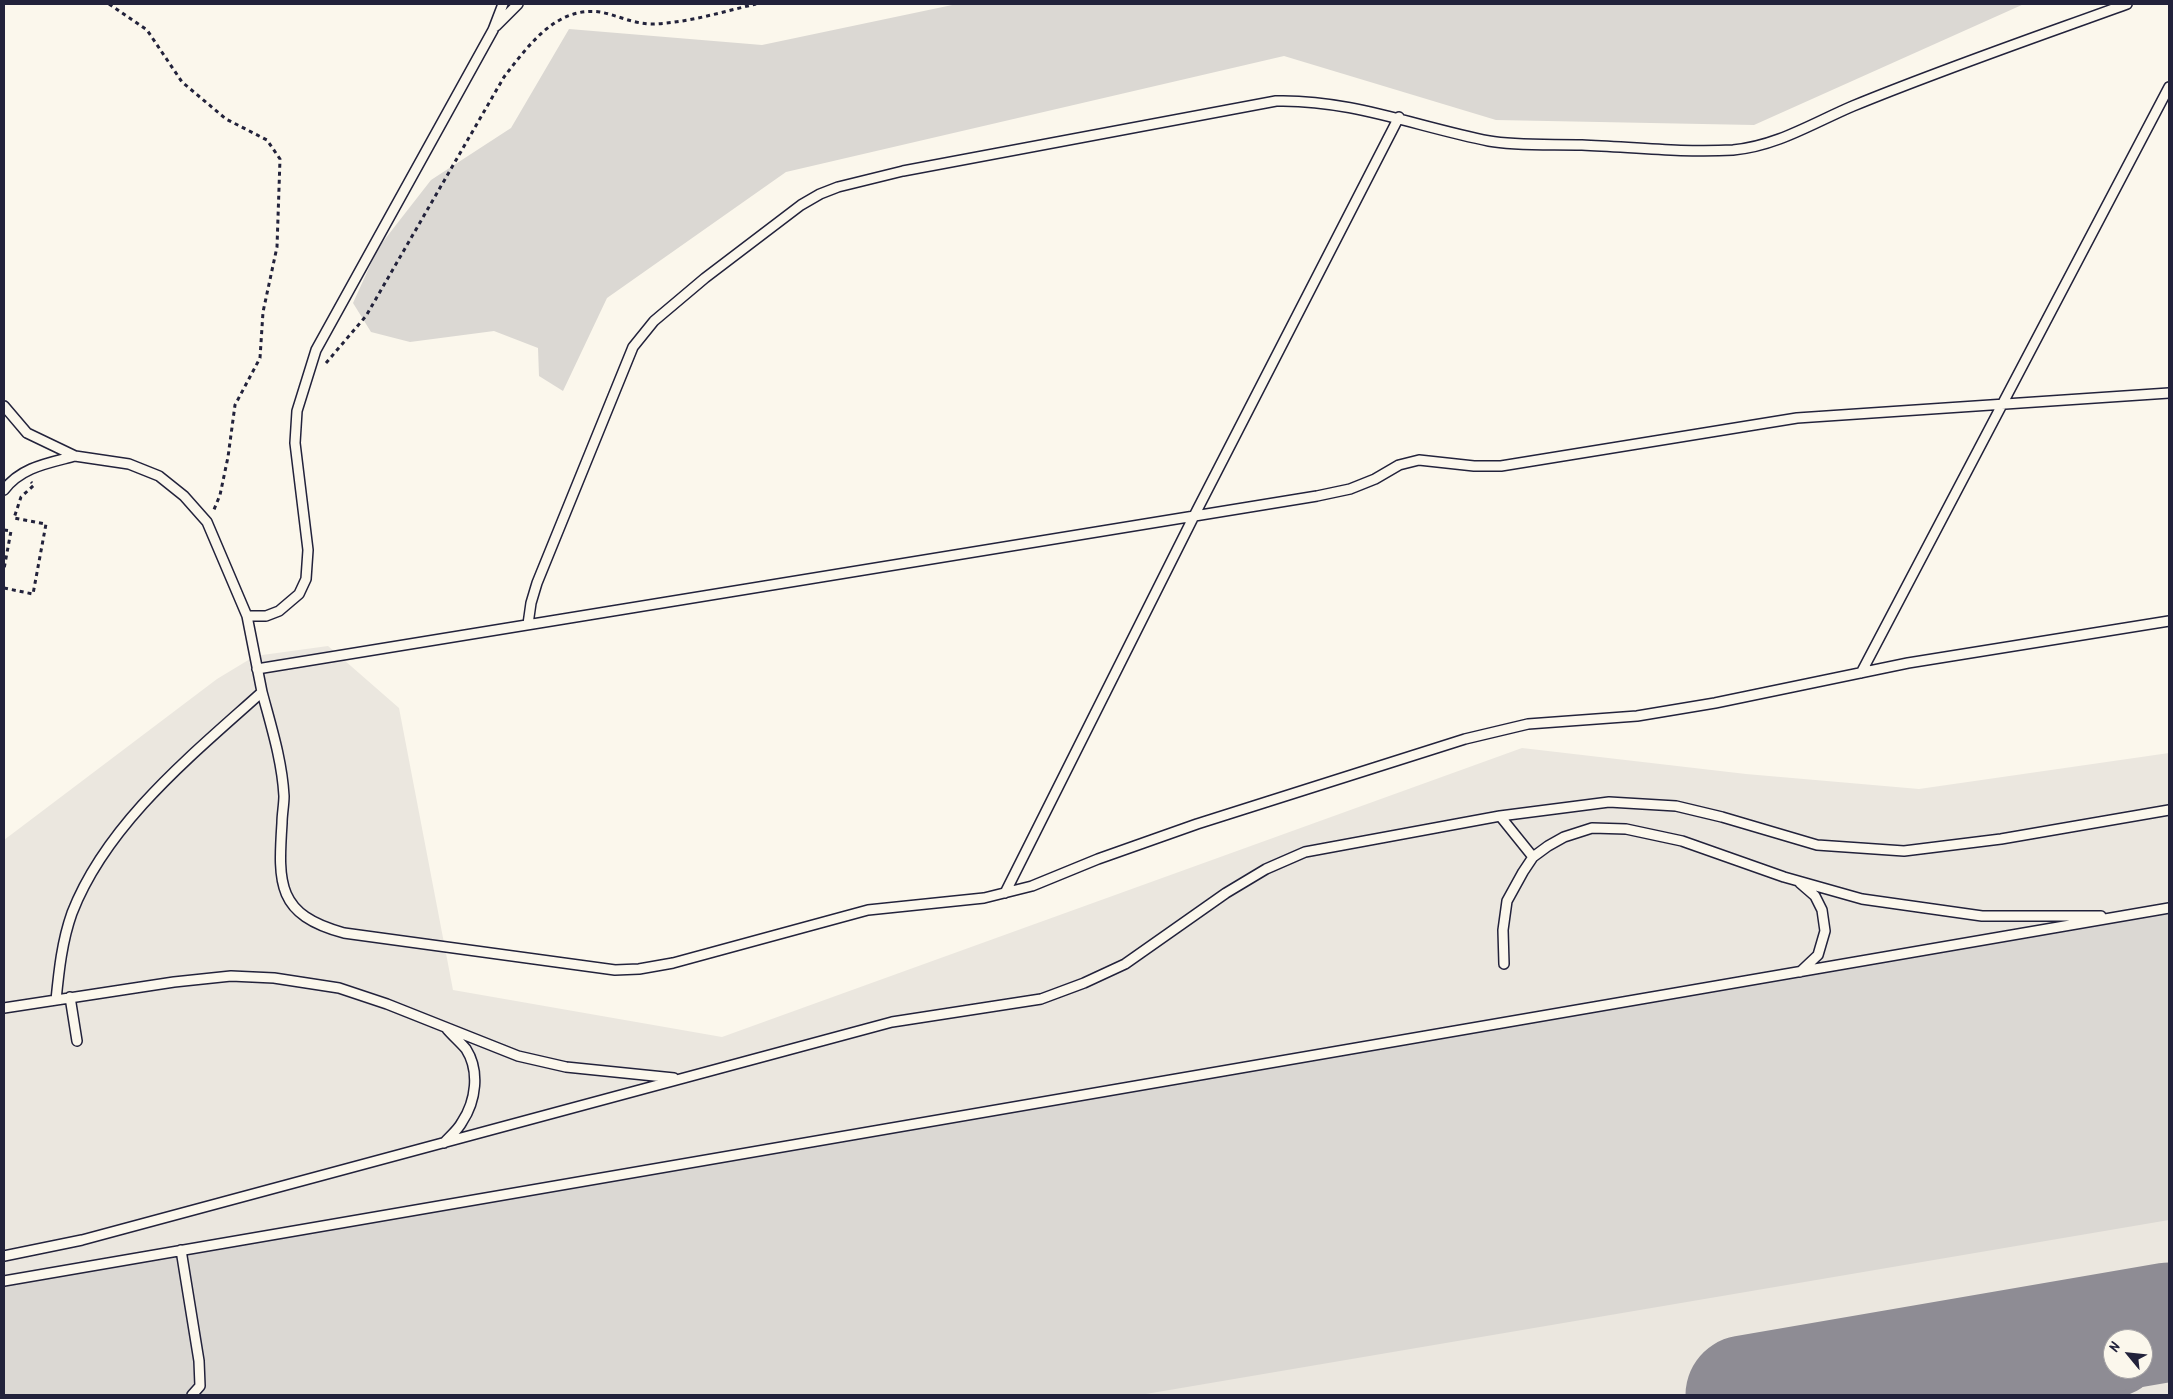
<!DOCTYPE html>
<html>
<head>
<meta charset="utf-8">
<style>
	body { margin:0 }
	#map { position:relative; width:2173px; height:1399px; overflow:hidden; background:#fbf7ec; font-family:Kalam,sans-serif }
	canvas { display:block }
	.frame { position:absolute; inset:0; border:5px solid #22223b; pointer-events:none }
	.north { position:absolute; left:2103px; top:1329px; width:50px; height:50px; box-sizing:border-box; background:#fbf7ec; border:1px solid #a4a2a5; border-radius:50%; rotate:298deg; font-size:14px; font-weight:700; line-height:20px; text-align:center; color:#22223b }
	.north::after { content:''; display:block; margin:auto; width:18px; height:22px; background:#22223b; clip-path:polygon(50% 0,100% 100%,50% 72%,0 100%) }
</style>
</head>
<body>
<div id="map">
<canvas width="2173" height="1399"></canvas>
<div class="frame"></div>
<div class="north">N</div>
</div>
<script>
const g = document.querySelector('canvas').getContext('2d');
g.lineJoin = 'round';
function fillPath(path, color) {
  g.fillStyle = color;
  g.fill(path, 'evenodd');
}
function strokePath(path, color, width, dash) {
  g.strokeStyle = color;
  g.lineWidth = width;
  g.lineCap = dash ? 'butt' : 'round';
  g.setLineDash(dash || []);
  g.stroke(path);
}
fillPath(new Path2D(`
	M328 646 399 708 453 990 722 1037 1522 748 1746 774 1919 789 2169 753V1395H4V840L217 679 255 656ZM2113 1339H2143V1369H2113Z`), '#ebe7df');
fillPath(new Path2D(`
	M957 4H2024L1754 125 1496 120 1284 56 786 172 607 298 563 391 539 376 538 348 494 331 410 342 371 332 353 303 378 248 431 180 511 128 569 29 762 45Z
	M2169 908V1220L1140 1395H4V1281Z`), '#dbd8d3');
strokePath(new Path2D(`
	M2143 1362 2169 1350
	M2070 1395 2127 1369`), '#8e8c94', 48);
strokePath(new Path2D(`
	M1745 1395 2169 1322`), '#8e8c94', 119);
const service = new Path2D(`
	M496 26 518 4
	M4 406 27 433 75 456 129 464 159 476 184 496 207 522 247 616H266L279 611 299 594 306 579 308 550 295 443 297 411 316 350 493 30 503 4
	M4 490C21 467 49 463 75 456
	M528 624 531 603 537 583 633 347 654 321 705 278 801 205 820 194 838 187 903 171 1276 101C1349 99 1418 127 1489 141 1515 146 1554 144 1582 145 1632 147 1683 153 1733 150 1777 146 1813 123 1853 106 1943 69 2036 37 2127 4
	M257 669 1317 496 1350 489 1375 479 1399 465 1419 460 1474 466H1501L1797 418 2169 393
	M1861 673 2169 87
	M262 692C271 726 282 760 284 796 284 805 282 814 282 823 278 884 277 915 344 933L615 970 639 969 673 963 868 910 984 898 1032 886 1098 859 1197 824 1465 739 1528 724 1637 716 1715 703 1908 663 2169 621
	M1500 816 1533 857
	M1800 883 1815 896 1822 910 1825 931 1818 955 1800 972
	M1005 893 1194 516 1399 117
	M1504 964 1503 930 1507 901 1523 872 1533 857 1548 846 1564 837 1592 828 1626 829 1682 841 1784 877 1862 899 1982 916H2101
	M70 997 77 1041
	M56 1000C59 970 62 941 72 913 107 823 192 755 262 692L247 616
	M4 1008 174 982 231 976 274 978 339 988 387 1004 518 1056 566 1067 674 1078
	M444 1143C450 1136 458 1130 462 1122 476 1101 480 1071 466 1049 460 1042 453 1036 447 1029
	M181 1250 199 1361 200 1386 192 1395
	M4 1256 82 1240 892 1022 1041 999 1084 983 1125 964 1226 893 1266 869 1305 852 1500 816 1609 802 1676 806 1722 817 1817 845 1904 851 2001 839 2169 810
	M4 1281 2169 908`);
strokePath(service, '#22223b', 12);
strokePath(new Path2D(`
	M109 4 147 30 182 82 226 119 267 140 280 159 277 247 263 312 260 358 235 405 228 457 220 495 213 512
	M326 363 366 316 504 77C528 46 556 6 600 12 617 15 633 24 652 24 687 23 722 12 756 4
	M4 530 11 531 4 569
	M4 588 33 594 46 524 14 518 21 497 34 485 31 482`), '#22223b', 3, [4, 4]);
strokePath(service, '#fbf7ec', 9);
</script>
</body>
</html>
